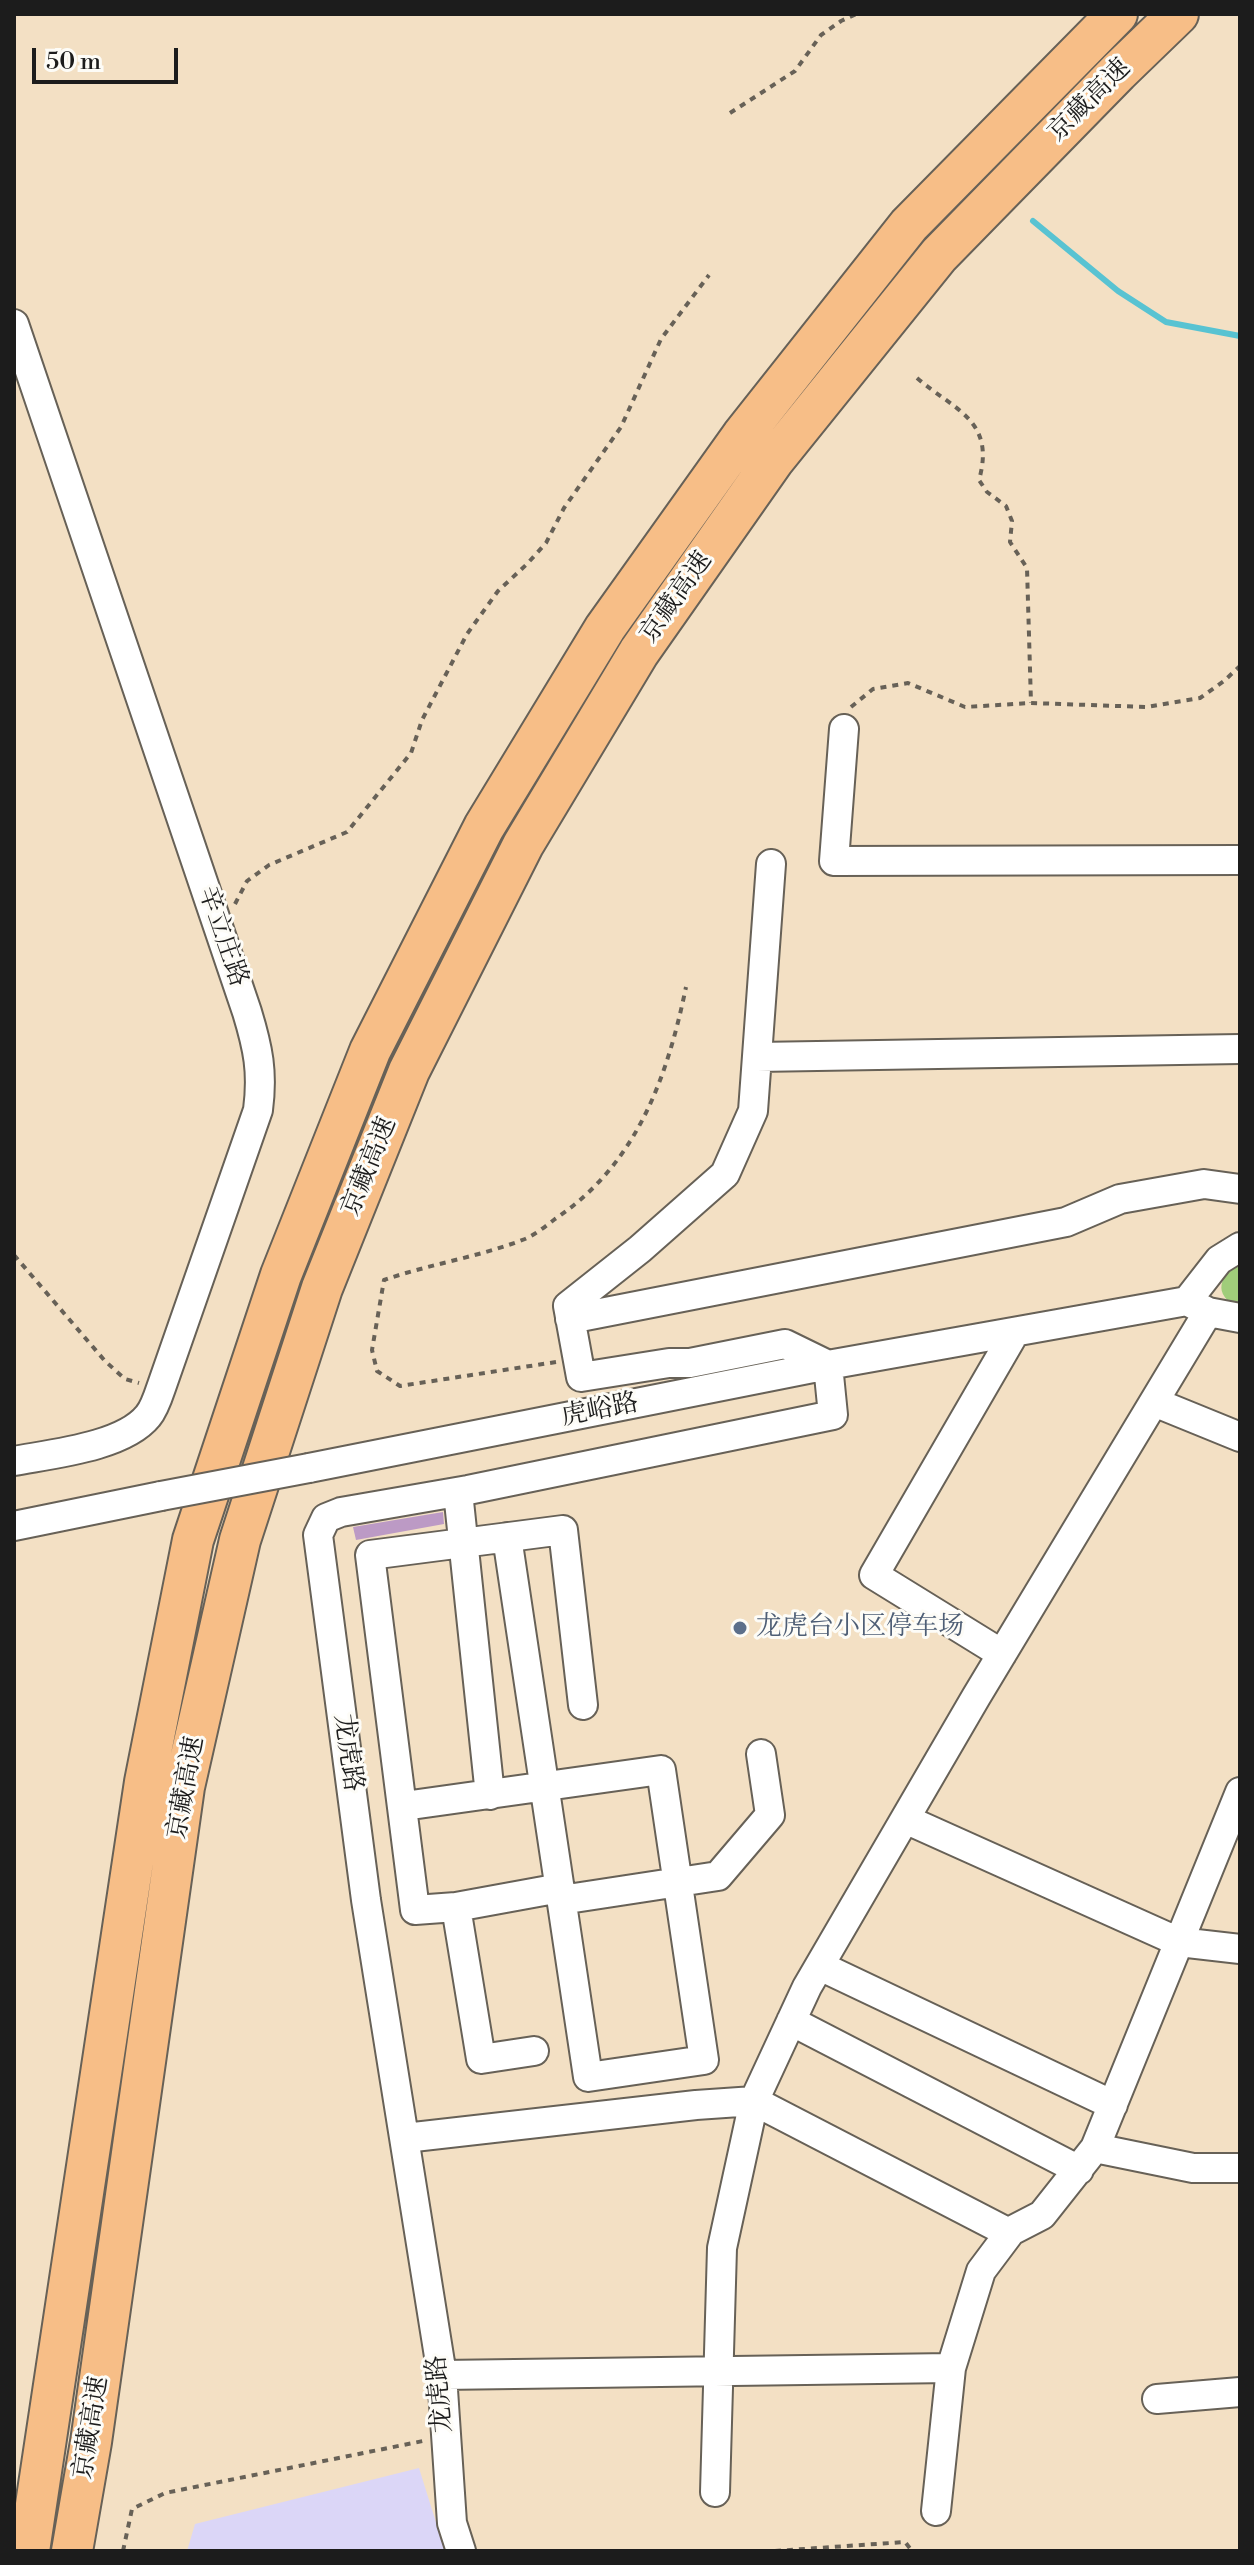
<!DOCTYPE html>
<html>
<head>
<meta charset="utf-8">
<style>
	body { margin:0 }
	#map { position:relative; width:1254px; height:2565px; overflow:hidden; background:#f3e0c4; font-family:"Libre Bodoni",serif }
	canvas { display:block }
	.frame { position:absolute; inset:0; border:16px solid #1c1c1c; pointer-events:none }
	.scale { position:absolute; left:32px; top:48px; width:146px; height:36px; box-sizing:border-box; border:4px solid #1c1c1c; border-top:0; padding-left:10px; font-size:24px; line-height:28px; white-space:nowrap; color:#1c1c1c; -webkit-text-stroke:6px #fdfcf7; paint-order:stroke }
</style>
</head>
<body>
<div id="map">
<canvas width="1254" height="2565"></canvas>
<div class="frame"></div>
<div class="scale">50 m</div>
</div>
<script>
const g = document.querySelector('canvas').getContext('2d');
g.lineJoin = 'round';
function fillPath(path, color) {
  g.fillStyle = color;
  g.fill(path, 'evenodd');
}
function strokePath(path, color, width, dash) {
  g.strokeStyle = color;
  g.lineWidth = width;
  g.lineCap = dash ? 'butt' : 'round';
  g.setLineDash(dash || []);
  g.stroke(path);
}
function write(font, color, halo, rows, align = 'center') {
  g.font = font + ' "Libre Bodoni","Noto Serif SC",serif';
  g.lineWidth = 6;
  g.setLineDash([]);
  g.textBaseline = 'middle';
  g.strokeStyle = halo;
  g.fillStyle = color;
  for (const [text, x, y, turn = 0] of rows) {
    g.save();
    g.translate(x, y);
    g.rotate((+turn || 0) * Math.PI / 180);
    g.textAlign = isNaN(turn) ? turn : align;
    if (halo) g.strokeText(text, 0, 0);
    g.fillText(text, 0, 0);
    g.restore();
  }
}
fillPath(new Path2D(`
	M419 2468 445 2551H187L195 2524Z`), '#dbd6f7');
fillPath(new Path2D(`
	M1240 1257V1310C1210 1291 1221 1279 1240 1257Z`), '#a0cd7a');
strokePath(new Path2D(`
	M1033 221 1118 291 1166 322 1240 336`), '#58c3d2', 6);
fillPath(new Path2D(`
	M443 1512 444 1524 356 1540 353 1527Z`), '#bc9ac5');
const minor = new Path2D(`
	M14 324 247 1012C258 1048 263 1072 258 1110L161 1388C158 1397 154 1409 148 1416 123 1447 51 1454 14 1461
	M844 729 834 861 1240 860
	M757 1057 1240 1049
	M1240 1247 1219 1260 1187 1301 1208 1312 1240 1318
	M570 1319 1066 1222 1120 1199 1204 1184 1240 1189
	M1154 1402 1240 1437
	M309 1468 828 1365 1187 1301
	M458 1492 490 1795
	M14 1526 161 1496
	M1002 1654 874 1575 1015 1332
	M404 1806 661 1770 704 2060 588 2077C561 1897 534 1717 507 1537
	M905 1819 1179 1942 1240 1949
	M561 1900 718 1876 770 1815 761 1754
	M456 1907 560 1888
	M820 1966 1113 2105
	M791 2021 1079 2170
	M534 2051 481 2059 456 1907 415 1910 370 1555 563 1530 583 1705
	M405 2138 696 2105 754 2101 1007 2232 1011 2231
	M1095 2148 1193 2168H1240
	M442 2375 951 2368
	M1157 2399 1240 2392
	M715 2492 722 2248 754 2101 807 1987 976 1697 1208 1312
	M936 2511 951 2368 981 2271 1011 2231 1042 2215 1095 2148 1240 1792
	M461 2551 452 2523 442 2375 366 1900 318 1535 326 1518 341 1512 468 1490 833 1415 828 1365 785 1344 690 1363H669L581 1377 568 1306 640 1249 725 1174 753 1111 771 864`);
const highway = new Path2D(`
	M29 2551 145 1782 193 1540 281 1275 370 1051 484 827 605 628 742 436 909 225 1117 14
	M72 2551 91 2442 184 1787 240 1540 322 1288 409 1071 523 845 639 652 773 461 939 255 1118 72 1178 14`);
strokePath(minor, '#676157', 32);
strokePath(highway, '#676157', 44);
strokePath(new Path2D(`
	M730 113 795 71 821 35 841 21 856 14
	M917 378C954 410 996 420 979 480L987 492 1006 506 1012 521 1010 542 1027 568 1031 703
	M851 707 873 689 908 683 965 707 1031 703 1147 707 1200 698 1224 681 1240 666
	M235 904 247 881 269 865 347 832 411 753 422 720 467 634 498 591 527 564 546 543 564 508 621 427 661 339 709 275
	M14 1255 105 1361 125 1379 139 1383
	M556 1362 400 1386 377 1371 372 1350 384 1280C430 1264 479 1257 525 1239 536 1234 546 1226 555 1219 636 1165 667 1079 686 987
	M123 2551 132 2509 165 2493 423 2441
	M775 2551 905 2542 912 2551`), '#676157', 4, [6, 6]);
strokePath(minor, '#fff', 28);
strokePath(highway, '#f7be87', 40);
const minorBridge = new Path2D(`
	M161 1496 309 1468`);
strokePath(minorBridge, '#676157', 32, []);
strokePath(minorBridge, '#fff', 28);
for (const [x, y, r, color] of [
	[740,1628,8,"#5c6f8a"]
]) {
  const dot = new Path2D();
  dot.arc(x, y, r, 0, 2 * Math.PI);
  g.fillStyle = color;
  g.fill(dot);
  strokePath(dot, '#fdfcf7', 3);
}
write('26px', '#1c1c1c', '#fdfcf7', [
	["京藏高速",1090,101,-45],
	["京藏高速",677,598,-55],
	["辛立庄路",222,937,71],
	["京藏高速",370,1167,-68],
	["虎峪路",600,1411,-11],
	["龙虎路",347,1753,82],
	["京藏高速",187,1788,-80],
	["龙虎路",441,2394,-95],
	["京藏高速",92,2428,-81]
]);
write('26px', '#4e5e75', '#fdfcf7', [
	["龙虎台小区停车场",756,1628]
], 'left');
</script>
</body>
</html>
